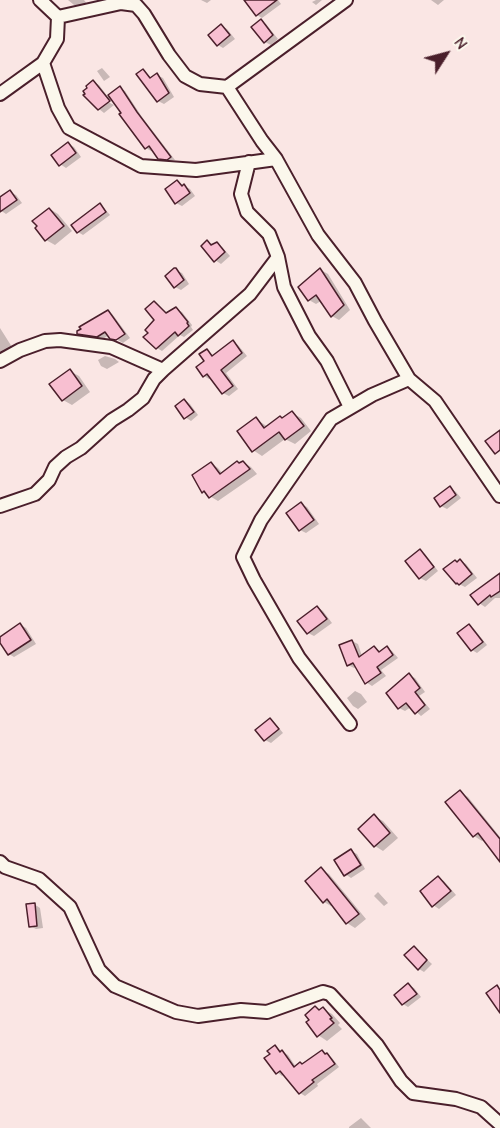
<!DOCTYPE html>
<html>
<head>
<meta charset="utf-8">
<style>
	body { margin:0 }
	#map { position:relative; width:500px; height:1128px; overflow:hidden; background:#fae6e4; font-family:"Comic Neue",sans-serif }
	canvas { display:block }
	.north { position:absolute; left:416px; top:24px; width:60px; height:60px; -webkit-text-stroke:4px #fbf7ec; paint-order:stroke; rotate:54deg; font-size:16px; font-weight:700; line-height:24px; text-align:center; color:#4a1f2b }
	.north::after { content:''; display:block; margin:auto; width:21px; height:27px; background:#4a1f2b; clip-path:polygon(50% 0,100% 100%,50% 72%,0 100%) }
</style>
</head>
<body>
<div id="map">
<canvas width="500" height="1128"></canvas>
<div class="north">N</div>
</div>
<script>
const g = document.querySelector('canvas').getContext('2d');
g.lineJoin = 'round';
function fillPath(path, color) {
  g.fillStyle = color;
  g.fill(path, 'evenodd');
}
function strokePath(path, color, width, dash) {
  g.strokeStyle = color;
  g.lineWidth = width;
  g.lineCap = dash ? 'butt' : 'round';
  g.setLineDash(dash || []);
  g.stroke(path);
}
fillPath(new Path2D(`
	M68 0H84L88 5 79 9Z
	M201 0H211L207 3Z
	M252 0H278L281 4 262 18 257 15Z
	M316 0H322L316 5 312 2Z
	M431 0H444L438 5Z
	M261 21 266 24 278 39 271 45 265 42Z
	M222 26 227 29 235 39 223 48 218 45Z
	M102 68 110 77 104 81 97 71Z
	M144 71 152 79 157 75 163 78 174 97 164 104 158 101Z
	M93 82 99 85 108 97 120 88 125 91 142 117 175 160 165 161 159 158 153 149 151 151 146 148 116 103 104 96 102 99 114 105 104 113 99 109Z
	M68 144 74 147 81 157 66 168 60 164Z
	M177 182 190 189 195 196 182 206 176 203Z
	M10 192 16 195 22 203 6 214 0 210V199Z
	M100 205 104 208 110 215 83 235 78 232Z
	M50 209 58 214 72 231 55 245 46 240Z
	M207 242 222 247 230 256 221 264 215 260Z
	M176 270 182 273 189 284 181 290 175 287 167 277Z
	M321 270 328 274 350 310 339 320 332 316 321 301 316 304 309 300Z
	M154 302 168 314 176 309 182 312 192 325 191 327 193 330 184 337 180 335 162 351 157 348 150 333 156 320Z
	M108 311 113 315 130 338 123 343 109 335 103 339 84 336 79 333Z
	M0 328 12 347 0 356Z
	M233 342 238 345 247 356 226 373 238 389 229 396 223 393 212 377 209 379 204 376 207 351 214 356Z
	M105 356 115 359 119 362 107 369 101 366 98 360Z
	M70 371 79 376 90 392 72 405 63 400Z
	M185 400 190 404 198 415 191 421 185 417Z
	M292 413 301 418 311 431 295 444 285 439 262 456 253 450 256 419 268 427Z
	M243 462 251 467 257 474 218 501 203 492 211 463 218 468 223 474Z
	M450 488 456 492 461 498 447 509 441 506Z
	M301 504 307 507 319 524 306 533 300 530Z
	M420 551 425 554 438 571 426 581 420 578Z
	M461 561 466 564 477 578 465 587 457 583 458 563Z
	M500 576V598H495L485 607 479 603Z
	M317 607 323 611 332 623 314 636 308 633 299 621Z
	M21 625 26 628 36 644 14 657 9 654 0 639Z
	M469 626 474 629 487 645 477 653 472 650Z
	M352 641 358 644 362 656 374 647 381 652 387 648 392 651 398 658 381 670 386 676 372 686 366 682 357 667 354 668 348 665Z
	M409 675 415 678 425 692 419 696 430 709 421 716 411 707 405 711 399 708 388 693Z
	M355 691 361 694 367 702 358 709 353 706 347 698Z
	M270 720 275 723 283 733 271 743 265 740Z
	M460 792 468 797 500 837V859L485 839 482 841 474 836Z
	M374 816 383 821 398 838 383 851 375 846Z
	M351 851 357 854 365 869 351 878 345 874Z
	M321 869 329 874 366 919 355 928 347 923 333 905 331 906 324 902Z
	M439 878 444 881 456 895 439 909 433 905Z
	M378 892 388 903 384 906 374 896Z
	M34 904 40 908 43 928 36 929 30 926Z
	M414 948 432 964 424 972 419 969Z
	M408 985 414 988 421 997 408 1007 403 1004Z
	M315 1008 321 1011 323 1009 332 1014 340 1023 338 1025 342 1029 327 1041 318 1035Z
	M275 1047 288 1055 296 1067 302 1065 322 1051 332 1058 339 1067 317 1084 318 1086 305 1096 300 1093 284 1074 282 1076 277 1072 272 1055Z
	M361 1118 371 1128H349V1127Z`), '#0003');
const building = new Path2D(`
	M244 0H277L256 16Z
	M261 19 273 35 264 43 251 27Z
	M221 24 230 35 217 46 208 35Z
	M143 69 150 78 157 73 169 93 157 102 136 74Z
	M93 80 110 101 98 110 83 95 85 94 83 91 87 88 86 86Z
	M120 86 137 112 171 157 167 160 158 159 149 146 145 149 119 114 121 113 108 95Z
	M68 142 76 153 59 166 51 155Z
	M177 180 182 186 184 184 190 193 175 204 165 189Z
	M10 190 17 200 0 212V197Z
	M100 203 106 212 77 233 71 225Z
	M49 208 64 226 45 241 35 228 37 226 32 221Z
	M207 240 211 245 217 242 225 252 214 262 201 246Z
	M174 268H176L184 280 174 288 165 276Z
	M320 268 344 305 331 317 316 295 308 301 298 287Z
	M154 301 166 313 176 307 188 322 187 323 189 326 178 336 175 332 156 349 143 337 148 333 145 330 154 320 145 309Z
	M108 310 125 334 116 340 110 339 105 332 97 337 77 334V331L81 329 79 327Z
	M233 340 242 353 221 370 233 386 222 394 207 374 203 377 196 367 204 361 199 354 207 349 212 356Z
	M70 369 82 386 62 401 49 384Z
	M184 399 194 412 184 419 175 406Z
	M292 411 304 426 285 440 279 432 252 452 237 431 256 417 264 428 280 416 282 418Z
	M500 430V450L495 454 485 441Z
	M237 461 239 463 243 461 250 469 209 498 204 491 202 493 192 475 211 462 220 474Z
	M450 486 456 495 440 507 434 498Z
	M301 502 314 520 299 531 286 513Z
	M420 549 434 567 419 579 405 561Z
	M460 559 472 574 459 585 457 583 456 584 443 569 455 560 457 562Z
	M500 573V591L491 597 490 595 478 605 470 595Z
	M317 606 327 619 307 634 297 621Z
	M20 623 31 640 8 655 0 643V637Z
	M469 624 483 642 471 651 457 633Z
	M352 640 359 657 374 646 379 652 387 646 393 655 377 667 381 673 365 684 353 663 347 666 339 645Z
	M409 673 420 688 415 692 425 705 415 714 406 703 398 709 386 693Z
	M270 718 279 729 264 741 255 730Z
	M460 790 500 839V862L478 833 473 837 445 802Z
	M374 814 390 833 374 847 358 829Z
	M351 849 361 865 344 876 334 860Z
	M321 867 359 914 346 924 327 899 323 903 305 881Z
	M438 876 451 891 432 907 420 891Z
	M35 903 37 926 29 927 26 904Z
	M414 946 427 960 418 970 404 955Z
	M408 983 417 994 402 1005 394 995Z
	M497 985 500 990V1013L486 993Z
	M315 1006 319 1010 323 1007 332 1018 330 1019 334 1023 317 1037 306 1022 309 1020 305 1015Z
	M275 1045 280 1052 282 1050 294 1067 300 1062 302 1064 322 1050 325 1054 327 1053 335 1064 312 1080 314 1082 299 1094 280 1071 276 1074 264 1058 270 1054 267 1051Z`);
fillPath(building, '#f8bfd1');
strokePath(building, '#4a1f2b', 1.5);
const minor = new Path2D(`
	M40 0 58 17 121 3 136 5 144 14 169 55 185 76 200 84 227 87 346 0
	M43 63 58 108 69 128 141 166 196 170 276 159
	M227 87 262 141 276 159 318 235 355 283 375 321 409 379 435 401 500 496
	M0 94 43 63 57 39 58 17
	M249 162 241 194 247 212 269 234 278 257 284 287 309 336 327 361 350 407
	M0 361 20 350 45 341 60 340 111 347 163 370
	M0 506 35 494 49 480 55 467 66 457 81 448 112 420 128 410 143 398 154 379 163 370 250 294 278 257
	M350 724 299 658 254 580 243 557 261 520 331 419 372 395 409 379
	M0 862 5 867 39 879 70 907 99 970 115 986 176 1012 198 1016 241 1010 267 1012 323 992 330 994 377 1045 401 1081 413 1093 456 1099 481 1107 500 1124`);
strokePath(minor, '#4a1f2b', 16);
strokePath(minor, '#fbf7ec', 12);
</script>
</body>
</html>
